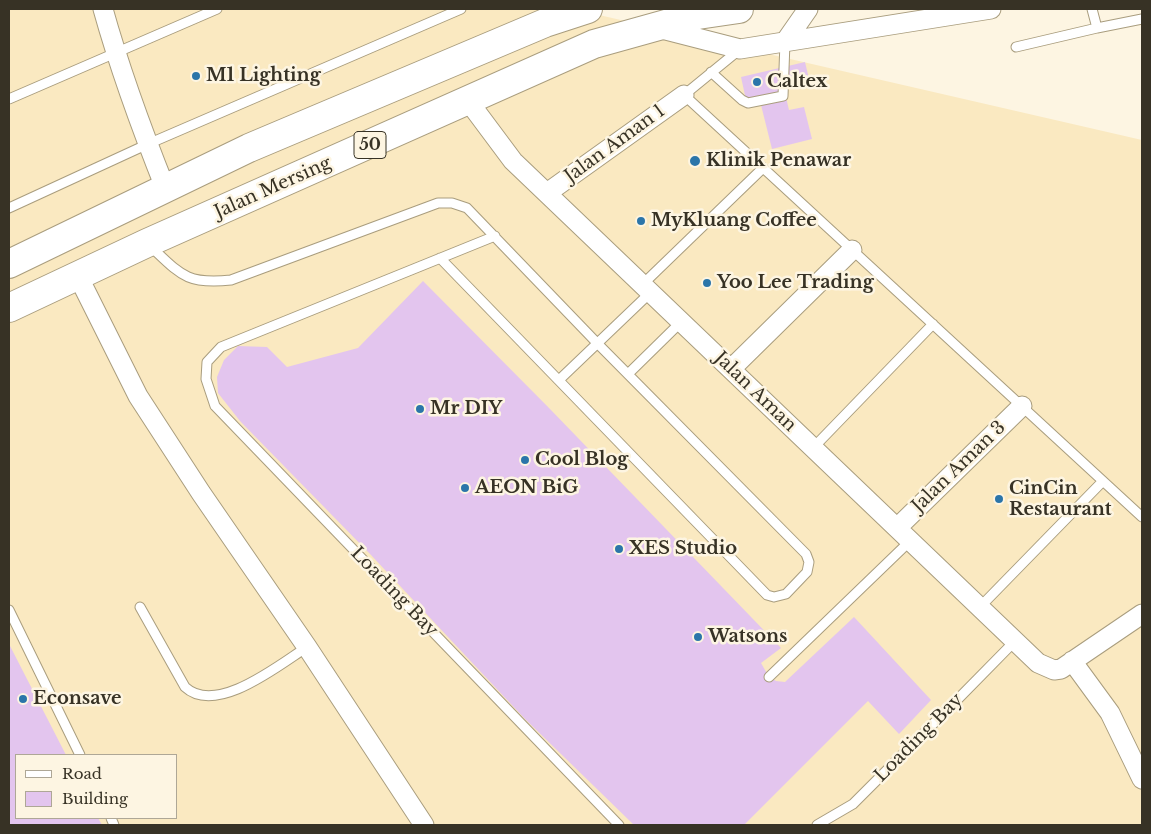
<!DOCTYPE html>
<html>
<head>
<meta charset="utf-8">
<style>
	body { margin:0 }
	#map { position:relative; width:1151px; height:834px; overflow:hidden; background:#fdf5e2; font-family:"Libre Baskerville",serif }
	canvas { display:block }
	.frame { position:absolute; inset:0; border:10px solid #373225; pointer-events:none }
	.legend { position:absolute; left:15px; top:754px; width:162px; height:65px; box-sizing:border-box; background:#fdf5e2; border:1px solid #aea796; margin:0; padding:6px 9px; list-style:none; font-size:15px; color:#373225 }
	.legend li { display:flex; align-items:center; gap:10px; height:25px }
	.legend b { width:25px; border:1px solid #aea796 }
</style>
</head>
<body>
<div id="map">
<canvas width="1151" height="834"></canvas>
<div class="frame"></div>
<ul class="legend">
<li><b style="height:6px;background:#fff"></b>Road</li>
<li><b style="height:14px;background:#e3c5ee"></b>Building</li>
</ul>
</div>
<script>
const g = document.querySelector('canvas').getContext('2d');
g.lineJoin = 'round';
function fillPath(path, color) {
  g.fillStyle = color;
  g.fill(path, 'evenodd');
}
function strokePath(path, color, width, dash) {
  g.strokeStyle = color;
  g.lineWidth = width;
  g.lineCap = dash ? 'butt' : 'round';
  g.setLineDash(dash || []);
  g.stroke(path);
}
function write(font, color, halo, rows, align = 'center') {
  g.font = font + ' "Libre Baskerville",serif';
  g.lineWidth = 5;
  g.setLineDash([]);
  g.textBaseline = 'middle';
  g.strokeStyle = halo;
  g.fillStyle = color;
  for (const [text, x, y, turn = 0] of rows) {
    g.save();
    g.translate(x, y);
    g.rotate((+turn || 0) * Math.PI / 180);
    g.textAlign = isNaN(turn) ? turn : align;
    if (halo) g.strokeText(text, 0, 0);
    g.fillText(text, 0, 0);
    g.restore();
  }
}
fillPath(new Path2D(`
	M9 9H573L1142 140V825H9ZM16 755H176V818H16Z`), '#fae9c1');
fillPath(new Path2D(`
	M805 62 810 83 784 89 789 110 804 107 812 139 772 149 759 97 746 100 741 77Z
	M423 281 549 408 781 648 761 663 769 677 776 681 785 682 854 617 931 700 899 734 868 701 744 825H634L525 719 371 555 240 421 218 393 217 377 224 360 238 346 267 347 287 367 358 348Z
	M9 644 66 755H16V818H98L102 825H9Z`), '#e3c5ee');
const service = new Path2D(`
	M1092 9 1097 28 1142 19
	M1016 47 1097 28
	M739 50 684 95 1142 517
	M711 72 742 100 748 103 783 96 785 42
	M9 99 217 9
	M9 208 148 144 461 9
	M495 236 221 347 207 362 206 379 215 406 619 825
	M149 245C180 274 186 285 231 280L438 203H452L467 208 597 343 806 554 809 562 807 572 786 594 774 597 767 595 440 258
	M643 284 763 168
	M628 374 682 321
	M559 380 651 292
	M813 448 933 324
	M140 607 185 687C216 716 279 665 307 647
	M980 607 1103 481
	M9 610 80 755
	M769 677 910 541
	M111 818 114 825
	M817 825 853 804 955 702 1015 641`);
const minor = new Path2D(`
	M103 9C120 70 142 130 166 190
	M658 28 740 49 991 9
	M785 42 808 9
	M469 102 513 161 1038 663 1054 670 1061 669 1142 614
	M547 193 684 95
	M78 276 138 396 201 493 307 647 424 825
	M731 369 852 250
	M897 528 1022 406
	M1072 661 1110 713 1142 779`);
const trunk = new Path2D(`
	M9 264 249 148 545 23 588 9
	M9 308 147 243 594 44 698 15 739 9`);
strokePath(service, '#a99d7e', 11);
strokePath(minor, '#a99d7e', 21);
strokePath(trunk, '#a99d7e', 30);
strokePath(service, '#fff', 9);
strokePath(minor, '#fff', 19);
strokePath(trunk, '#fff', 28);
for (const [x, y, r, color] of [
	[196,76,5,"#2b75a9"],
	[757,82,5,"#2b75a9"],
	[695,161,6,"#2b75a9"],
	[641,221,5,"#2b75a9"],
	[707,283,5,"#2b75a9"],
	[420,409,5,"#2b75a9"],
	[525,460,5,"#2b75a9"],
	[465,488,5,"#2b75a9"],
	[999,499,5,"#2b75a9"],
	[619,549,5,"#2b75a9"],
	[698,637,5,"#2b75a9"],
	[23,699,5,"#2b75a9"]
]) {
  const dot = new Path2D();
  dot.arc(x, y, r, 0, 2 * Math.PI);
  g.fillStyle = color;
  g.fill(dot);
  strokePath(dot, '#fdf5e2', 2);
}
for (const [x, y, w] of [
	[370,145,32]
]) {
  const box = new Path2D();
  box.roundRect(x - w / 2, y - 13.5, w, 27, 4);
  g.fillStyle = '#fdf5e2';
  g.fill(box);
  strokePath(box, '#373225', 1);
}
write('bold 16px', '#373225', null, [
	["50",370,145]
]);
write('bold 18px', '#373225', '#fdf5e2', [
	["M1 Lighting",206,76],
	["Caltex",767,82],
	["Klinik Penawar",706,161],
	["MyKluang Coffee",651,221],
	["Yoo Lee Trading",717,283],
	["Mr DIY",430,409],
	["Cool Blog",535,460],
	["AEON BiG",475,488],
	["CinCin",1009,489],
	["Restaurant",1009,510],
	["XES Studio",629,549],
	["Watsons",708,637],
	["Econsave",33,699]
], 'left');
write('18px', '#373225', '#fdf5e2', [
	["Jalan Aman 1",615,144,-36],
	["Jalan Mersing",273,188,-24],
	["Jalan Aman",755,392,44],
	["Jalan Aman 3",959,467,-44],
	["Loading Bay",394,592,46],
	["Loading Bay",919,738,-45]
]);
</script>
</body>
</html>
